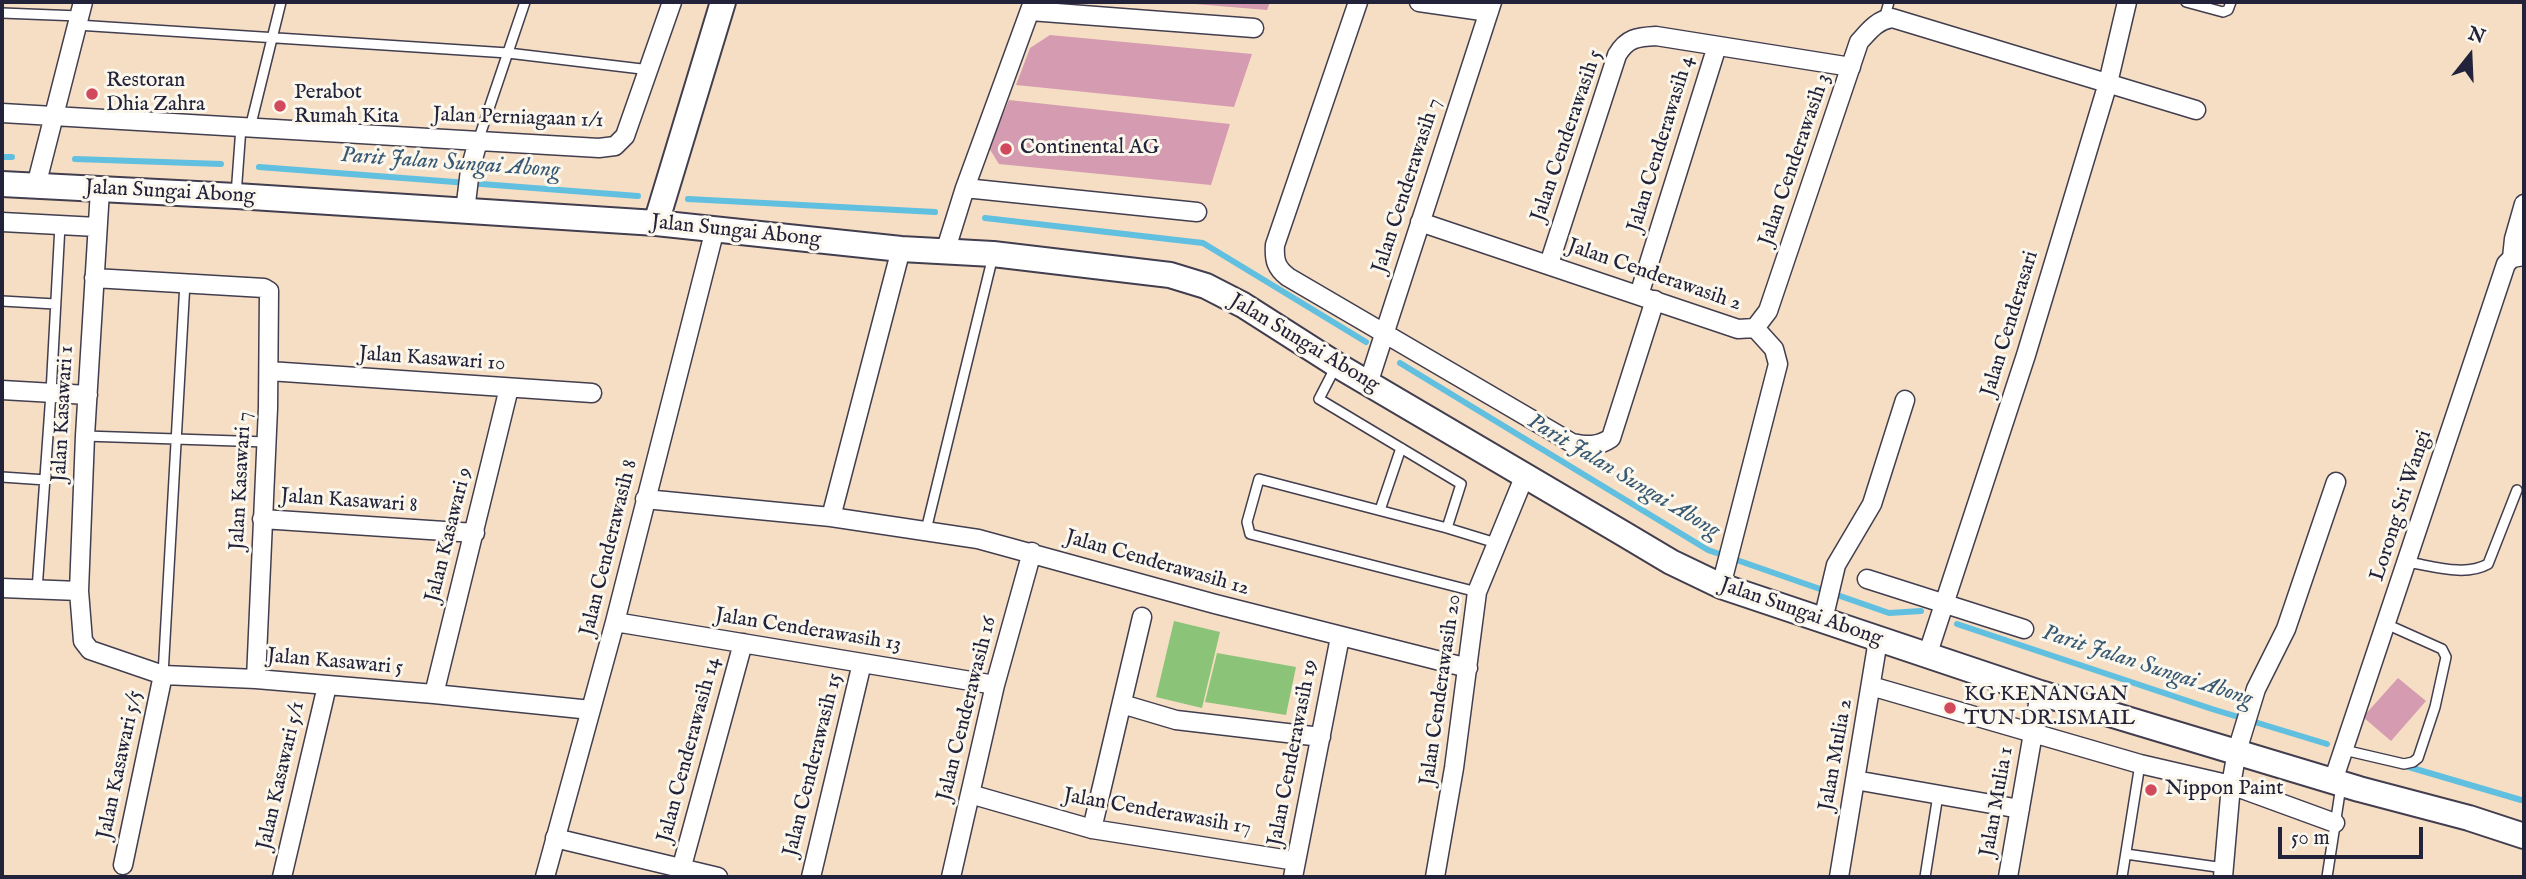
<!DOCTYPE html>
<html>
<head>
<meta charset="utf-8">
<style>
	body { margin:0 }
	#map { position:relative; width:2526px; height:879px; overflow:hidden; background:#f5dec3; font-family:"IM FELL English",serif }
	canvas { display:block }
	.frame { position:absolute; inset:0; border:4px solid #22223b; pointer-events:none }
	.north { position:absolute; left:2435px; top:21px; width:70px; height:70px; -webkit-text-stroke:5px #fbf7ec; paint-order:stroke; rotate:18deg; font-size:19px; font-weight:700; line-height:28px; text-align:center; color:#22223b }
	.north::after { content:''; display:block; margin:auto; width:24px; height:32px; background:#22223b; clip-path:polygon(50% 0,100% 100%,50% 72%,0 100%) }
	.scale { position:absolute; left:2278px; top:827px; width:145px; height:32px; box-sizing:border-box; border:4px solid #22223b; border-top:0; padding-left:9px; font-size:21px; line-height:24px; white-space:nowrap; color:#22223b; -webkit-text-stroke:5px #fbf7ec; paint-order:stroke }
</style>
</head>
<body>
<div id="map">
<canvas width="2526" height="879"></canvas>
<div class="frame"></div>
<div class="north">N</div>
<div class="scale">50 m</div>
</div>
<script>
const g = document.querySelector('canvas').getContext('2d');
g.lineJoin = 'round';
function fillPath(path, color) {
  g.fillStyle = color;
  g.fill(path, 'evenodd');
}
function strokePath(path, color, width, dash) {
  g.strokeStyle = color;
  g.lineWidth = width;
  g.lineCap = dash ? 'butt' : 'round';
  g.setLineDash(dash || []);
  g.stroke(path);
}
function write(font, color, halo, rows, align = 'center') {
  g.font = font + ' "IM FELL English",serif';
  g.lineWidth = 6;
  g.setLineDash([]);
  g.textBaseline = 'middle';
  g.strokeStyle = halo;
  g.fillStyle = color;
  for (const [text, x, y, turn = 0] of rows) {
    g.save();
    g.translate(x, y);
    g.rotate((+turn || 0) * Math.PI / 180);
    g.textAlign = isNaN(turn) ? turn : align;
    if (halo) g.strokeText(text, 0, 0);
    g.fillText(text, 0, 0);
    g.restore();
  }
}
fillPath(new Path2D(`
	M1174 621 1220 632 1202 708 1156 697Z
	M1217 653 1296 667 1286 715 1205 702Z`), '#8bc478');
strokePath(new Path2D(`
	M2 157H12
	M75 159 221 164
	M259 167 638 196
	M688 199 935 212
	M985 218 1203 243 1366 342
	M1400 363 1708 550 1889 613 1921 611
	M1957 624 2212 709 2327 744
	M2402 765 2521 800`), '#61bfdf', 6);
fillPath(new Path2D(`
	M1195 2H1270L1267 10 1195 4Z
	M1050 35 1252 54 1234 107 1016 85 1030 48Z
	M1009 100 1230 124 1211 185 999 164 989 148Z
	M2398 678 2426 701 2391 741 2363 717Z`), '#d59bb1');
const lane = new Path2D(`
	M2186 2 2223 12 2228 10 2231 2
	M2 13 79 16
	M1884 19 1889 2
	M77 25 508 53 650 70
	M250 128 281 2
	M478 141 525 2
	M236 195 241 127
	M2 301 55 304
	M1336 366 1319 399 1461 484 1447 528
	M85 436 267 442
	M2 477 46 480
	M1380 510 1401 448
	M926 530 993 256
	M2407 562C2433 566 2465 577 2488 564L2517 490
	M37 590 51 393 60 225
	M1477 592 1250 534 1247 522 1259 479 1447 528 1496 543
	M163 675 185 282
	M2344 750 2404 764 2413 762 2418 758 2435 707 2446 657 2442 649 2386 624
	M2126 854 2224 868
	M1925 877 1938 795
	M2122 877 2140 764
	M2327 877 2341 786`);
const street = new Path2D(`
	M1358 2 1275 245C1274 260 1276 268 1288 277L1572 443C1587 446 1598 447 1611 438L1655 300
	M1419 2 1489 12
	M1030 11 1254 28
	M2 113 599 148 615 146 625 136 672 2
	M36 186 83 2
	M965 188 1197 212
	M100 190 85 436 79 591 83 641 90 650 163 675 256 679 434 694 591 710
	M465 211 470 170 478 141
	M2 222 97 227
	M1420 222 1738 329 1755 328
	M945 252 965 188 1033 2
	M2512 258 2514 239 2524 204
	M1549 264 1617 55C1627 38 1637 37 1656 36L1851 67
	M94 278 264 288 269 291 268 408 256 679
	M1639 295 1717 46
	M1755 328 1768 311 1859 42C1869 31 1877 20 1892 18L2196 110
	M269 371 592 393
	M1368 384 1492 2
	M2 390 88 395
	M645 499 831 517 978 539 1215 604 1468 668
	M831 517 901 249
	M262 519 475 533
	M1867 579 2024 629
	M1721 586 1778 364 1774 349 1755 328
	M2 588 79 591
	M1823 620 1836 565 1872 504 1905 400
	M615 622 995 685
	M1927 656 2026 355 2108 83 2127 2
	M1871 686 2140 764 2231 785 2335 823
	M434 694 509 388
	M1122 704 1176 720 1321 737
	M1855 780 2020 809
	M2333 781 2506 264 2512 258 2524 256
	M970 794 1092 829 1296 861
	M1092 829 1142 617
	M555 838 718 877
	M123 865 163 675
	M282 877 327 686
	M545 877 615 622 715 229
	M679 877 743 643
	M811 877 862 663
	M951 877 995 685 1032 552
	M1293 877 1340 637
	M1435 877 1454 768 1477 592 1525 475
	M1839 877 1878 640
	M2008 877 2040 693
	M2223 877 2231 785 2237 751 2256 689 2286 629 2336 482`);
const secondary = new Path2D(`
	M2 184 236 196 656 223 901 249 993 254 1170 275 1206 286 1243 305 1337 365 1624 534 1671 562 1721 586 2040 693 2359 789 2469 818 2524 836
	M656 223 723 2`);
strokePath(lane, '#423e4f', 12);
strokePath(street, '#423e4f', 21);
strokePath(secondary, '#423e4f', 28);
strokePath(lane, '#fff', 9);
strokePath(street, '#fff', 18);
strokePath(secondary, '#fff', 24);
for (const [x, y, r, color] of [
	[92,94,7,"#d1495b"],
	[280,106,7,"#d1495b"],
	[1006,149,7,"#d1495b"],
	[1950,708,7,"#d1495b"],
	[2151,790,7,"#d1495b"]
]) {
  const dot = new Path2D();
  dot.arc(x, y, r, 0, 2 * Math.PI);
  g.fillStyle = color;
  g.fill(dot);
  strokePath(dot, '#fbf7ec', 2.5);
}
write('21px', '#22223b', '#fbf7ec', [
	["Restoran",106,82],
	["Dhia Zahra",106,106],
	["Perabot",294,94],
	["Rumah Kita",294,118],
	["Continental AG",1020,149],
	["KG KENANGAN",1964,696],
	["TUN DR.ISMAIL",1964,720],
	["Nippon Paint",2165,790]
], 'left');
write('21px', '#22223b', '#fbf7ec', [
	["Jalan Perniagaan 1/1",518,119,2],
	["Jalan Cenderawasih 5",1568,136,-71],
	["Jalan Cenderawasih 4",1662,144,-73],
	["Jalan Cenderawasih 3",1796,160,-71],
	["Jalan Cenderawasih 7",1408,186,-72],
	["Jalan Sungai Abong",170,193,3],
	["Jalan Sungai Abong",736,232,6],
	["Jalan Cenderawasih 2",1654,276,19],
	["Jalan Cenderasari",2011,324,-73],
	["Jalan Sungai Abong",1304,344,31],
	["Jalan Kasawari 10",432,360,4],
	["Jalan Kasawari 1",64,414,-87],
	["Jalan Kasawari 7",242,481,-87],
	["Jalan Kasawari 8",349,502,4],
	["Lorong Sri Wangi",2402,506,-72],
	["Jalan Kasawari 9",450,535,-76],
	["Jalan Cenderawasih 8",610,548,-76],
	["Jalan Cenderawasih 12",1157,564,16],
	["Jalan Sungai Abong",1801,613,19],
	["Jalan Cenderawasih 13",808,631,9],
	["Jalan Kasawari 5",335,663,5],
	["Jalan Cenderawasih 20",1442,690,-82],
	["Jalan Cenderawasih 16",968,709,-76],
	["Jalan Cenderawasih 14",690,750,-75],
	["Jalan Cenderawasih 19",1294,753,-79],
	["Jalan Mulia 2",1837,755,-80],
	["Jalan Kasawari 5/5",121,765,-78],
	["Jalan Cenderawasih 15",814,765,-76],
	["Jalan Kasawari 5/1",282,776,-77],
	["Jalan Mulia 1",1998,802,-80],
	["Jalan Cenderawasih 17",1157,813,10]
]);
write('italic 23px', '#385974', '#fbf7ec', [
	["Parit Jalan Sungai Abong",450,164,4],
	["Parit Jalan Sungai Abong",1623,477,31],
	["Parit Jalan Sungai Abong",2147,667,18]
]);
</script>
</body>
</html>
